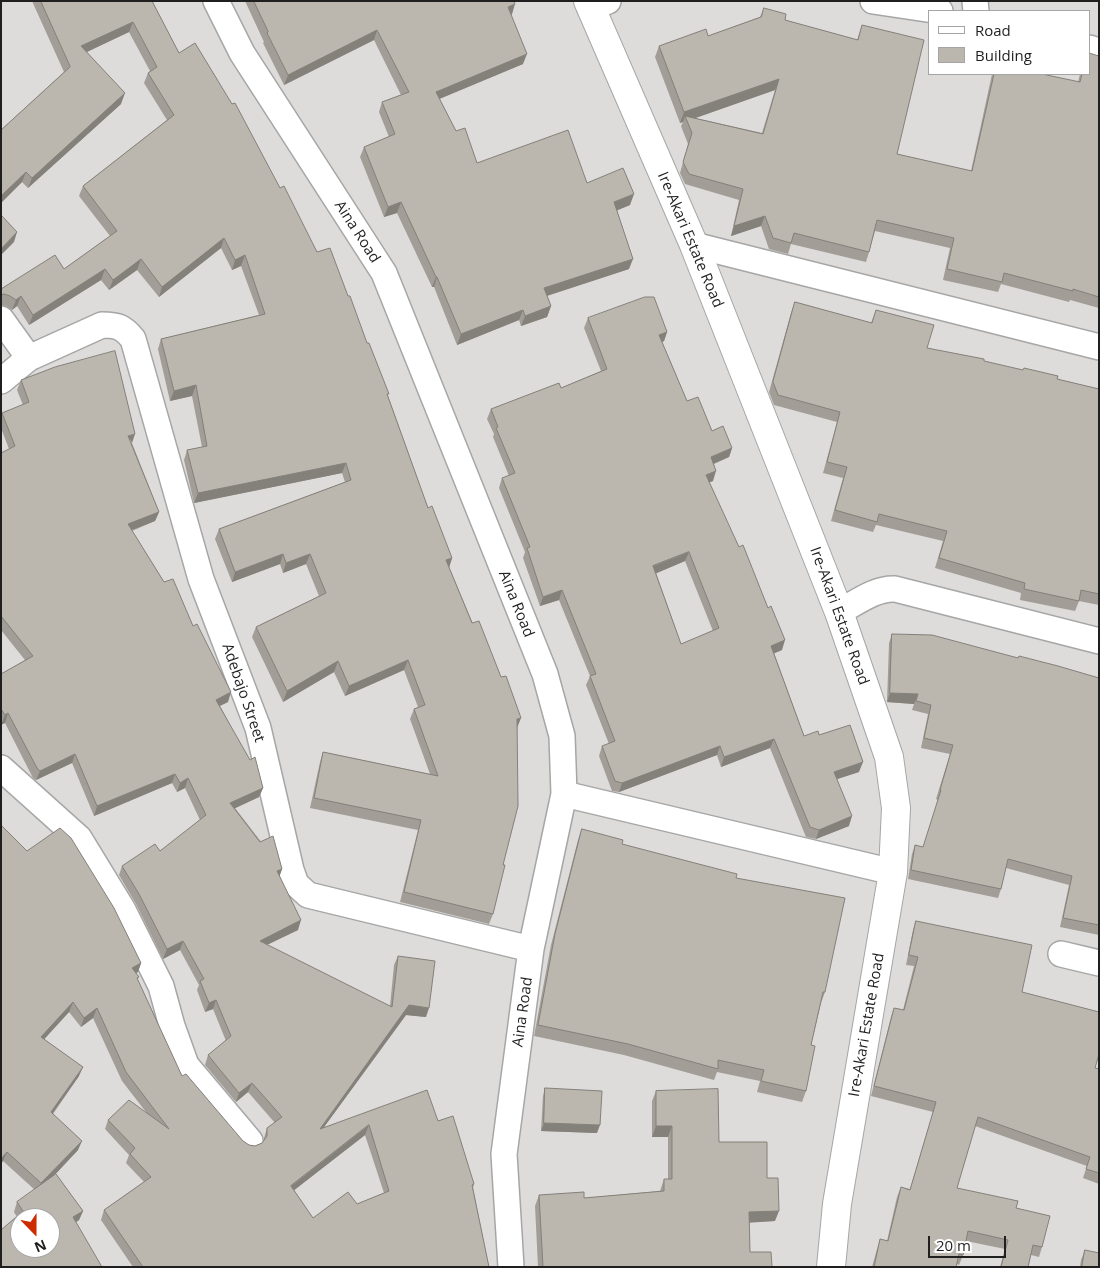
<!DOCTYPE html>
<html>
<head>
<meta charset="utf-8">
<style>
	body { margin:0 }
	#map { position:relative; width:1100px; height:1268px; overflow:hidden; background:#f0eee4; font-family:"Open Sans",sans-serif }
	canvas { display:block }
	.frame { position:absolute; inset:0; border:2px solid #1f1f1f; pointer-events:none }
	.legend { position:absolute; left:928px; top:10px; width:162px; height:65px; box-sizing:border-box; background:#fff; border:1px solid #a5a5a5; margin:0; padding:6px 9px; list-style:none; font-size:15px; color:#1f1f1f }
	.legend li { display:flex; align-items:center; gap:10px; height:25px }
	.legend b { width:25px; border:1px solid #a5a5a5 }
	.north { position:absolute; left:10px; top:1208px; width:50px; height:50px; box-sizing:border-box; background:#fff; border:1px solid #a5a5a5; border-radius:50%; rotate:158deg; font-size:14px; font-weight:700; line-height:20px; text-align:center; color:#1f1f1f }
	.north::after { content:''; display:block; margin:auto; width:18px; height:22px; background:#cd2c00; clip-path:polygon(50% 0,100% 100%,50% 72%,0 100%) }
	.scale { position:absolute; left:928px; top:1236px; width:78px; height:22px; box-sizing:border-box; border:2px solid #1f1f1f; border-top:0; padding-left:6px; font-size:15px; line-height:18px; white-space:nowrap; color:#1f1f1f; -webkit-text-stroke:4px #fff; paint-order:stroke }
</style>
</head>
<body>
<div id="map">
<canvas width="1100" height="1268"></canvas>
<div class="frame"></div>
<ul class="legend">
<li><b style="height:6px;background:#fff"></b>Road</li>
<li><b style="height:14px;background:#bcb7ae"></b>Building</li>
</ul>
<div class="north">N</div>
<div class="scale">20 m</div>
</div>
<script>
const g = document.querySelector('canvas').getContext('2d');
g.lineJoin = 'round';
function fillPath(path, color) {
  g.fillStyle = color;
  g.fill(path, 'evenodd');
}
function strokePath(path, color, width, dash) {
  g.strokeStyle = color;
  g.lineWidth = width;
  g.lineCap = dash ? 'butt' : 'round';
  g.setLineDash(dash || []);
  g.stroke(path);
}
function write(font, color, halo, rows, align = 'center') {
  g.font = font + ' "Open Sans",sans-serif';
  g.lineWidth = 5;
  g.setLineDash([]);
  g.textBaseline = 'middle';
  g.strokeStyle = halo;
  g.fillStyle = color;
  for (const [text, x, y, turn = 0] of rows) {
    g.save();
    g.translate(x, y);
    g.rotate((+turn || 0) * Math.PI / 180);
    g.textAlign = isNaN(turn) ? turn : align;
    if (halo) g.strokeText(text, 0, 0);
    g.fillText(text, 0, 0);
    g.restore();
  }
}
fillPath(new Path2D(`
	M1 1H1099V1267H1ZM929 11H1089V74H929ZM20 1218H50V1248H20Z`), '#dddcdb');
const minor = new Path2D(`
	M216 1 242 53 384 273 545 674 562 736 564 794 531 949 504 1154 511 1267
	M873 1 940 11
	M975 1 976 11
	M590 8 608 1
	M1089 48 1099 51
	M694 245 1099 347
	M1 319 29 358
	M1 381 29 358 102 325C118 325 123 327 133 339L201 579 258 728 291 870 296 884 308 895 531 949
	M839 612C856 603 875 588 895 589L1099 641
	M1 768 79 838 123 910 161 986 172 1026 186 1065 250 1141
	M564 794 893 872
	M1061 954 1099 963`);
const tertiary = new Path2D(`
	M588 1 694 245 839 612 889 757 896 808 893 872 837 1204 831 1267`);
strokePath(minor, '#a6a6a6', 28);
strokePath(tertiary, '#a6a6a6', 30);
strokePath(minor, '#fff', 25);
strokePath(tertiary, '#fff', 28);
fillPath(new Path2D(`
	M32 1H152L179 53 280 188 317 252 348 296 388 396 428 508 452 558 449 567 517 728 503 865 493 914 489 924 400 902 418 830 310 808 320 762 323 752 430 774 410 719 414 709 418 707 404 670 345 696 334 672 283 702 252 637 256 627 319 596 306 564 283 573 280 564 232 582 215 539 219 529 345 482 342 473 194 503 184 460 187 450 202 447 192 396 170 401 158 349 161 339 259 315 241 266 232 270 221 248 159 297 137 270 109 290 101 280 29 325 17 306 12 310 6 306 1 305V289L64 269 110 236 79 196 83 186 167 120 144 83 148 73 150 71 129 32 87 52 121 104 28 188 22 182 1 203V130L64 72Z
	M245 1H514L512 14 511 15 523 64 439 99 456 131 477 163 587 183 630 205 617 210 629 269 547 296 551 306 547 317 521 326 519 320 457 345 434 287H432L397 213 384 217 360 157 364 147 389 137 379 112 382 102 401 95 374 40 284 85 263 43 264 42Z
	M764 8 785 20 857 40 862 25 897 154 971 171 992 74H1042L1078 82 1080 74H1089L1099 56V308L1070 300 1069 302 1001 284 998 292 943 280 950 248 875 231 869 252 866 262 791 244 788 254 769 249 761 226 731 236 739 200 685 184 680 173 688 144 681 126 683 122 680 123 655 57 659 46 708 36 760 17ZM775 90 762 133 695 118Z
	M795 302 871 323 876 310 927 348 1099 389V605L1079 601 1075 611 1020 600 1021 593 935 568 943 541 876 525 873 532 831 521 843 478 823 473 837 422 774 405 769 392 791 313Z
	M588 318 667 332 664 341 662 342 687 401 712 431 732 448 729 457 714 464 713 481 709 482 782 650 774 653 804 736 819 735 859 772 837 779 849 826 816 839 806 837 770 748 721 767 717 755 619 792 612 791 599 756 602 746 609 744 586 685 590 676 559 600 540 606 523 558 525 552 499 488 502 478 509 476 493 437 494 434 487 419 491 409 561 388 601 371 584 328ZM685 561 713 631 681 644 656 573Z
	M21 380 132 443 159 512 155 521 132 531 164 582 193 626 228 702 220 706 263 788 259 797 235 808 282 869 279 876 298 930 267 945 390 1006 394 965 398 956 426 1017 406 1015 324 1127 438 1121 474 1184 473 1188 489 1267H133L101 1220 104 1210 144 1182 126 1163 129 1155 105 1129 108 1120 146 1112 122 1081 93 1018 81 1027 69 1012 44 1039 79 1076 53 1114 78 1150 54 1175 83 1211 79 1220 76 1222 17 1217 14 1212 17 1202 35 1190 3 1161 1 1164V825L27 851 141 963 138 972 136 973 139 977 137 980 182 1076 243 1141 249 1145 255 1146 262 1143 264 1141V1138L267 1128 275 1123 248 1092 236 1102 205 1065 208 1055 226 1041 213 1009 205 1012 197 990 199 985 180 950 163 959 136 904 119 875 122 866 160 851 200 820 185 788 177 792 172 783 94 816 72 763 36 780 33 778 5 723 1 724V674L25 660 1 630V453L9 449 1 428V416L2 413 23 405 17 390ZM365 1135 384 1193 357 1204 313 1218 294 1190Z
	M892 634 1018 658 1099 678V935L1060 927 1069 885 1006 868 1001 889 998 898 908 879 912 854 915 845 923 847 938 800 936 799 950 754 921 748 928 714 912 710 914 704 887 702 889 643Z
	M582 829 622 844 736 878 825 992 821 1003 811 1045 806 1091 802 1102 757 1092 760 1081 717 1072 714 1080 624 1055 534 1036 551 945 578 840Z
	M916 921 1022 992 1095 1068 1099 1069V1184L1083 1178 1087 1166 975 1126 957 1188 1016 1208 1042 1247 1039 1257 1031 1255 1028 1267H1000L1005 1249 966 1241 963 1255 959 1265 957 1264 956 1267H872L877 1249 880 1239 887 1241 897 1197 901 1187 910 1189 933 1112 871 1096 891 1017 894 1008 903 1010 914 966 906 965 913 930Z
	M545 1088 597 1133 541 1131 543 1096Z
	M656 1091 719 1142 767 1178 775 1221 749 1222 750 1252 772 1267H538L535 1206 539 1195 584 1198 660 1191 664 1179H668V1137H652V1101Z
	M1085 1250 1099 1267H1080L1081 1260Z`), '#a29d96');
fillPath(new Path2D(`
	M515 4 512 14 504 17 508 7Z
	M133 22 129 32 78 56 81 46Z
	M377 30 374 40 284 85 288 75Z
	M527 54 523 64 432 102 436 92Z
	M779 79 775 90 687 121 685 116 683 122 680 123 684 112Z
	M125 93 121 104 28 188 32 178Z
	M26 172 22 182 1 203V196Z
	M634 194 630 205 611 213 614 202Z
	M401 202 397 213 384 217 388 207Z
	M765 216 761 226 731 236 734 226Z
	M17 232 14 242 1 255V249Z
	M224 238 221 248 159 297 162 287Z
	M245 255 241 266 232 270 235 260Z
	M141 259 137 270 109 290 113 280Z
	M633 259 629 269 540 298 544 288Z
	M105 269 101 280 29 325 33 315Z
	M436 277H437L434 287H432Z
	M21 296 17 306 12 310 16 300Z
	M551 306 547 317 521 326 525 316Z
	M523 310 519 320 457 345 461 334Z
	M667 332 664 341 656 345 659 335Z
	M196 385 192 396 170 401 174 391Z
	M135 434 132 443 128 436Z
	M732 448 729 457 708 466 711 457Z
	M346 463 342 473 194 503 198 493Z
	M716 471 713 481 703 485 706 475Z
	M159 512 155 521 124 533 128 524Z
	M689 552 685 561 650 576 653 566Z
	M283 554 280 564 232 582 235 572Z
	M310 554 306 564 283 573 286 563Z
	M452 558 449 568 446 560Z
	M562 590 559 600 540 606 543 597Z
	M785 640 782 650 768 656 771 646Z
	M408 660 404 670 345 696 349 686Z
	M338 661 334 672 283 702 287 691Z
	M231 692 228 702 213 709 216 700Z
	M890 693 918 694 914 704 887 702Z
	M8 713 5 723 1 725 5 715Z
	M521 718 517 728V719Z
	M774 739 770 748 721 767 724 757Z
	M720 746 717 755 619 792 622 783Z
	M75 754 72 763 36 780 40 771Z
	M863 762 859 772 831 781 834 772Z
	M175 774 172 783 94 816 97 806Z
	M188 778 185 788 177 792 180 783Z
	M263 788 259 797 227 812 230 803Z
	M852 816 849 826 816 839 819 830Z
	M282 869 279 878 277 871Z
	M301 920 298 930 256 950 260 941Z
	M183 941 180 950 163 959 167 949Z
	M141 963 138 972 128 977 132 968Z
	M216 1000 213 1009 205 1012 209 1003Z
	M73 1002 69 1012 38 1046 41 1037Z
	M409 1005 429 1008 426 1017 406 1015 316 1138 320 1129Z
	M97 1008 93 1018 81 1027 84 1018Z
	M83 1067 79 1076 47 1121 51 1112Z
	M252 1083 248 1092 236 1102 239 1093Z
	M544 1123 600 1125 597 1133 541 1131Z
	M369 1125 365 1135 288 1195 291 1186Z
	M656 1126H672L668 1137H652Z
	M82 1141 78 1150 38 1193 41 1183Z
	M7 1152 3 1161 1 1164V1159Z
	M83 1211 79 1220 70 1226 73 1217Z
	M779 1211 775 1221 745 1223 749 1212Z`), '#84807a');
const building = new Path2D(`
	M41 1H152L179 53 195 43 232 104 235 103 280 188 284 186 317 252 330 248 348 296H350L367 343H369L389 394H387L428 508 432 506 452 558 446 560 472 623 479 621 501 677 506 676 521 718 517 719 518 806 503 865H505L493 914 404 892 421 820 314 798 323 752 438 776 414 709 425 705 408 660 349 686 338 661 287 691 256 627 326 593 310 554 286 563 283 554 235 572 219 529 351 480 346 463 198 493 187 450 207 446 196 385 174 391 161 339 265 314 245 255 235 260 224 238 162 287 141 259 113 280 105 269 33 315 21 296 16 300 10 296 4 294 1 295V289L55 255 64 269 117 231 83 186 174 115 148 73 157 67 133 22 81 46 125 93 32 178 26 172 1 196V130L70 67Z
	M254 1H514L515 4 508 7 527 54 436 92 456 131 465 128 477 163 568 130 587 183 623 168 634 194 614 202 633 259 544 288 551 306 525 316 523 310 461 334 437 277H436L401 202 388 207 364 147 395 134 382 102 409 92 377 30 288 75 267 33 268 32Z
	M764 8 786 14 785 20 858 40 862 25 924 40 897 154 972 171 994 74H1042L1080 82 1082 74H1089V53L1099 56V297L1073 289V291L1004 273 1002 282 947 269 954 238 877 220 869 252 794 233 791 243 773 238 765 216 734 226 743 189 689 174 683 162 692 133 685 116 763 134 779 79 684 112 659 46 706 29 708 36 761 17Z
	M1 215 17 232 1 249Z
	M645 297H654L667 332 659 335 687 401 698 397 712 431 723 426 732 448 711 457 716 471 706 475 739 547 743 545 768 608 771 606 785 640 771 646 804 736 818 731 819 735 850 725 863 762 834 772 852 816 819 830 810 827 774 739 724 757 720 746 622 783 615 781 602 746 615 741 590 676 596 674 562 590 543 597 527 548 530 547 502 478 515 473 496 428 498 427 491 409 559 383 561 388 607 369 588 318ZM689 552 719 628 681 644 653 566Z
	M795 302 872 323 876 310 934 325 927 348 984 359V361L1023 370 1024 368 1058 376 1057 379 1099 389V594L1081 590 1079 601 1024 589 1025 583 939 558 947 531 879 514 877 522 835 510 847 467 827 462 840 412 778 395 773 382Z
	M115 351 135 434 128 436 159 512 128 524 164 582 173 579 193 626 197 624 231 692 216 700 250 760 255 757 263 788 230 803 260 842 273 836 282 869 277 871 301 920 260 941 392 1007 398 956 435 961 429 1008 409 1005 320 1129 427 1090 438 1121 453 1116 474 1184 472 1185 489 1267H143L104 1210 151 1177 130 1154 135 1148 108 1120 129 1100 169 1129 126 1072 97 1008 84 1018 73 1002 41 1037 83 1067 51 1112 82 1141 41 1183 7 1152 1 1159V825L27 851 60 828 71 838 114 908 141 963 132 968 139 977 137 978 182 1076 186 1074 243 1141 249 1145 255 1146 262 1143 267 1136V1128L282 1117 252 1083 239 1093 208 1055 231 1036 216 1000 209 1003 200 981 204 979 183 941 167 949 139 894 122 866 155 844 160 851 206 815 188 778 180 783 175 774 97 806 75 754 40 771 37 768 8 713 5 715 1 709V674L33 656 1 616V453L15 446 2 413 29 402 21 380 55 367ZM369 1125 389 1191 357 1204 348 1192 313 1218 291 1186Z
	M892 634 932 635 1018 658 1019 656 1058 666 1099 678V925L1063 918 1072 876 1008 859 1001 889 911 870 915 845 923 847 941 790H940L953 745 924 738 931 705 916 701 918 694 890 693Z
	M582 829 623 840 622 844 737 874 736 878 845 898 825 992H823L811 1045 815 1046 806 1091 761 1081 764 1070 718 1060V1069L628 1044 538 1025 555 934Z
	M916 921 1032 945 1022 992 1099 1012V1054L1095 1068 1099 1069V1173L1086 1169 1090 1157 978 1117 957 1188 1018 1201 1016 1208 1050 1216 1042 1247 1033 1245 1028 1267H1001L1008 1240 968 1231 963 1255 959 1254 956 1267H874L880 1239 888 1241 901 1187 910 1190 936 1102 874 1086 894 1008 904 1010 918 957 909 955Z
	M545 1088 602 1091 600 1125 544 1123Z
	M718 1089 719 1142H767V1178H778L779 1211 749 1212 750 1252H771L772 1267H543L539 1195 584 1192V1198L664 1191V1179H672V1126H656V1091Z
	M56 1174 83 1211 73 1217 102 1267H1V1230L23 1211 17 1202ZM20 1218H50V1248H20Z
	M1085 1250 1099 1253V1267H1082Z`);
fillPath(building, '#bcb7ae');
strokePath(building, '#84807a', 1);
write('15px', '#1f1f1f', '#fff', [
	["Aina Road",357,232,57],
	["Ire-Akari Estate Road",690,240,67],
	["Aina Road",516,604,68],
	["Ire-Akari Estate Road",839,616,70],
	["Adebajo Street",243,693,71],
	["Aina Road",523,1012,-82],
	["Ire-Akari Estate Road",867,1025,-80]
]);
</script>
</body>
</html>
